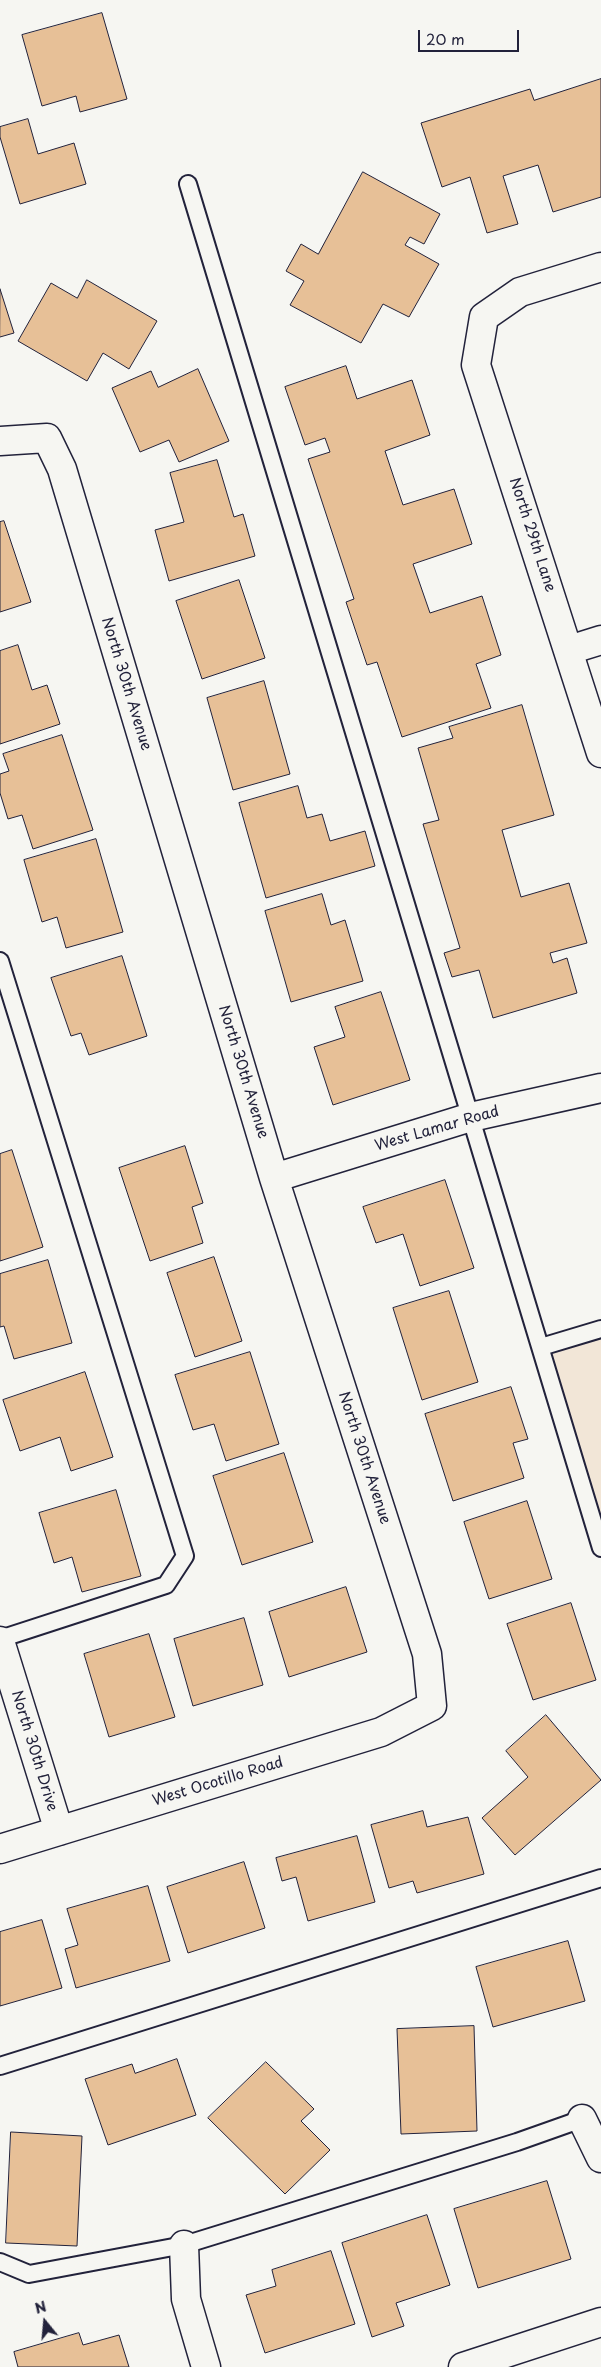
<!DOCTYPE html>
<html>
<head>
<meta charset="utf-8">
<style>
	body { margin:0 }
	#map { position:relative; width:601px; height:2367px; overflow:hidden; background:#f6f6f2; font-family:"Playpen Sans",sans-serif }
	canvas { display:block }
	.north { position:absolute; left:20px; top:2297px; width:50px; height:50px; -webkit-text-stroke:4px #f6f6f2; paint-order:stroke; rotate:343deg; font-size:14px; font-weight:700; line-height:20px; text-align:center; color:#22223b }
	.north::after { content:''; display:block; margin:auto; width:18px; height:22px; background:#22223b; clip-path:polygon(50% 0,100% 100%,50% 72%,0 100%) }
	.scale { position:absolute; left:418px; top:30px; width:101px; height:22px; box-sizing:border-box; border:2px solid #22223b; border-top:0; padding-left:6px; font-size:15px; line-height:18px; white-space:nowrap; color:#22223b; -webkit-text-stroke:4px #f6f6f2; paint-order:stroke }
</style>
</head>
<body>
<div id="map">
<canvas width="601" height="2367"></canvas>
<div class="north">N</div>
<div class="scale">20 m</div>
</div>
<script>
const g = document.querySelector('canvas').getContext('2d');
g.lineJoin = 'round';
function fillPath(path, color) {
  g.fillStyle = color;
  g.fill(path, 'evenodd');
}
function strokePath(path, color, width, dash) {
  g.strokeStyle = color;
  g.lineWidth = width;
  g.lineCap = dash ? 'butt' : 'round';
  g.setLineDash(dash || []);
  g.stroke(path);
}
function write(font, color, halo, rows, align = 'center') {
  g.font = font + ' "Playpen Sans",sans-serif';
  g.lineWidth = 4;
  g.setLineDash([]);
  g.textBaseline = 'middle';
  g.strokeStyle = halo;
  g.fillStyle = color;
  for (const [text, x, y, turn = 0] of rows) {
    g.save();
    g.translate(x, y);
    g.rotate((+turn || 0) * Math.PI / 180);
    g.textAlign = isNaN(turn) ? turn : align;
    if (halo) g.strokeText(text, 0, 0);
    g.fillText(text, 0, 0);
    g.restore();
  }
}
fillPath(new Path2D(`
	M601 1329V1548L541 1347Z`), '#f2e6d7');
const building = new Path2D(`
	M102 13 127 99 80 112 76 96 42 106 22 35Z
	M601 79V197L553 212 538 165 503 176 518 224 487 233 470 177 442 187 421 123 530 89 534 100Z
	M28 119 38 154 74 143 86 184 20 204 0 137V127Z
	M363 172 440 214 424 244 410 237 405 245 439 264 409 317 383 304 361 343 290 305 304 281 286 271 301 244 318 254Z
	M87 280 157 321 129 369 103 353 87 381 18 341 51 283 77 298Z
	M0 289 14 333 0 337Z
	M346 366 357 399 412 380 430 435 385 451 403 505 454 489 472 544 413 564 430 613 482 596 501 655 476 664 491 708 402 737 377 662 367 665 346 602 354 599 308 459 330 452 325 438 305 445 285 387Z
	M198 369 229 441 179 462 169 440 140 452 112 388 151 371 158 387Z
	M217 460 234 517 243 514 255 556 169 581 155 530 184 522 170 473Z
	M4 521 31 602 0 612V522Z
	M239 580 265 658 202 679 176 601Z
	M18 645 32 690 47 685 60 724 0 744V651Z
	M264 681 290 774 233 790 207 698Z
	M522 705 554 815 502 830 521 897 569 883 587 943 550 953 553 963 567 958 577 993 493 1018 479 970 452 977 444 953 460 948 423 824 439 820 418 748 453 738 449 727Z
	M62 735 93 830 33 849 22 815 8 819 0 793V774L9 771 3 754Z
	M298 786 307 818 322 814 330 841 365 831 375 866 266 898 239 803Z
	M96 839 123 932 66 948 57 917 42 922 24 860Z
	M322 894 331 925 345 920 363 981 291 1002 265 911Z
	M122 956 147 1036 89 1055 81 1033 71 1036 51 978Z
	M381 992 410 1080 333 1105 314 1047 345 1037 335 1007Z
	M185 1146 203 1203 192 1207 203 1243 150 1261 119 1168Z
	M12 1150 43 1247 0 1261V1154Z
	M445 1180 474 1268 420 1286 403 1234 376 1243 363 1207Z
	M214 1257 242 1341 195 1357 167 1273Z
	M48 1260 72 1343 14 1359 4 1326 0 1327V1274Z
	M449 1291 478 1382 422 1400 393 1308Z
	M250 1352 279 1444 226 1461 214 1424 193 1430 175 1375Z
	M85 1372 113 1457 71 1471 60 1437 20 1451 3 1400Z
	M511 1387 528 1439 513 1443 524 1478 453 1501 425 1414Z
	M284 1453 313 1542 242 1565 213 1476Z
	M116 1490 141 1576 82 1592 72 1557 54 1563 39 1513Z
	M527 1501 552 1579 489 1599 464 1522Z
	M346 1587 367 1652 289 1677 269 1612Z
	M571 1603 596 1680 533 1700 507 1624Z
	M244 1618 263 1685 193 1706 174 1639Z
	M149 1634 175 1717 109 1737 84 1654Z
	M546 1715 601 1780 515 1855 482 1818 528 1777 506 1751Z
	M423 1811 427 1827 468 1817 484 1874 417 1893 413 1881 389 1888 371 1825Z
	M357 1836 375 1902 308 1921 296 1877 282 1881 276 1858Z
	M244 1862 265 1928 188 1953 167 1887Z
	M148 1886 170 1961 76 1988 65 1949 78 1945 67 1909Z
	M42 1920 62 1988 0 2006V1932Z
	M568 1941 585 2001 493 2027 476 1967Z
	M474 2026 477 2131 401 2134 397 2029Z
	M177 2059 196 2115 108 2145 85 2079 132 2064 135 2073Z
	M266 2062 314 2109 301 2121 330 2150 285 2194 208 2118Z
	M11 2132 82 2136 77 2246 6 2243Z
	M547 2181 571 2259 478 2288 454 2209Z
	M427 2215 450 2285 396 2303 404 2326 372 2337 342 2243Z
	M331 2251 355 2324 265 2353 246 2295 276 2286 272 2270Z
	M79 2333 83 2345 119 2335 129 2367H18L14 2352Z`);
fillPath(building, '#e7c097');
strokePath(building, '#22223b', 1);
const service = new Path2D(`
	M188 184 601 1548
	M0 961 185 1556 166 1585 0 1639
	M541 1347 601 1329
	M0 2066 601 1878
	M0 2262 29 2274 184 2245 517 2142 582 2119`);
const minor = new Path2D(`
	M601 267 520 292 484 317 476 365 601 753
	M0 441 47 438 62 469 274 1178 427 1654 432 1706 381 1732 0 1849
	M569 650 601 640
	M274 1178 471 1117 601 1088
	M0 1641 59 1831
	M582 2119 601 2158
	M184 2245 186 2299 206 2367
	M463 2367 601 2322`);
strokePath(service, '#22223b', 20);
strokePath(minor, '#22223b', 31);
strokePath(service, '#f6f6f2', 16);
strokePath(minor, '#f6f6f2', 28);
write('15px', '#22223b', '#f6f6f2', [
	["North 29th Lane",532,535,72],
	["North 30th Avenue",126,684,73],
	["North 30th Avenue",243,1072,73],
	["West Lamar Road",437,1129,-16],
	["North 30th Avenue",364,1458,72],
	["North 30th Drive",34,1751,73],
	["West Ocotillo Road",218,1782,-17]
]);
</script>
</body>
</html>
